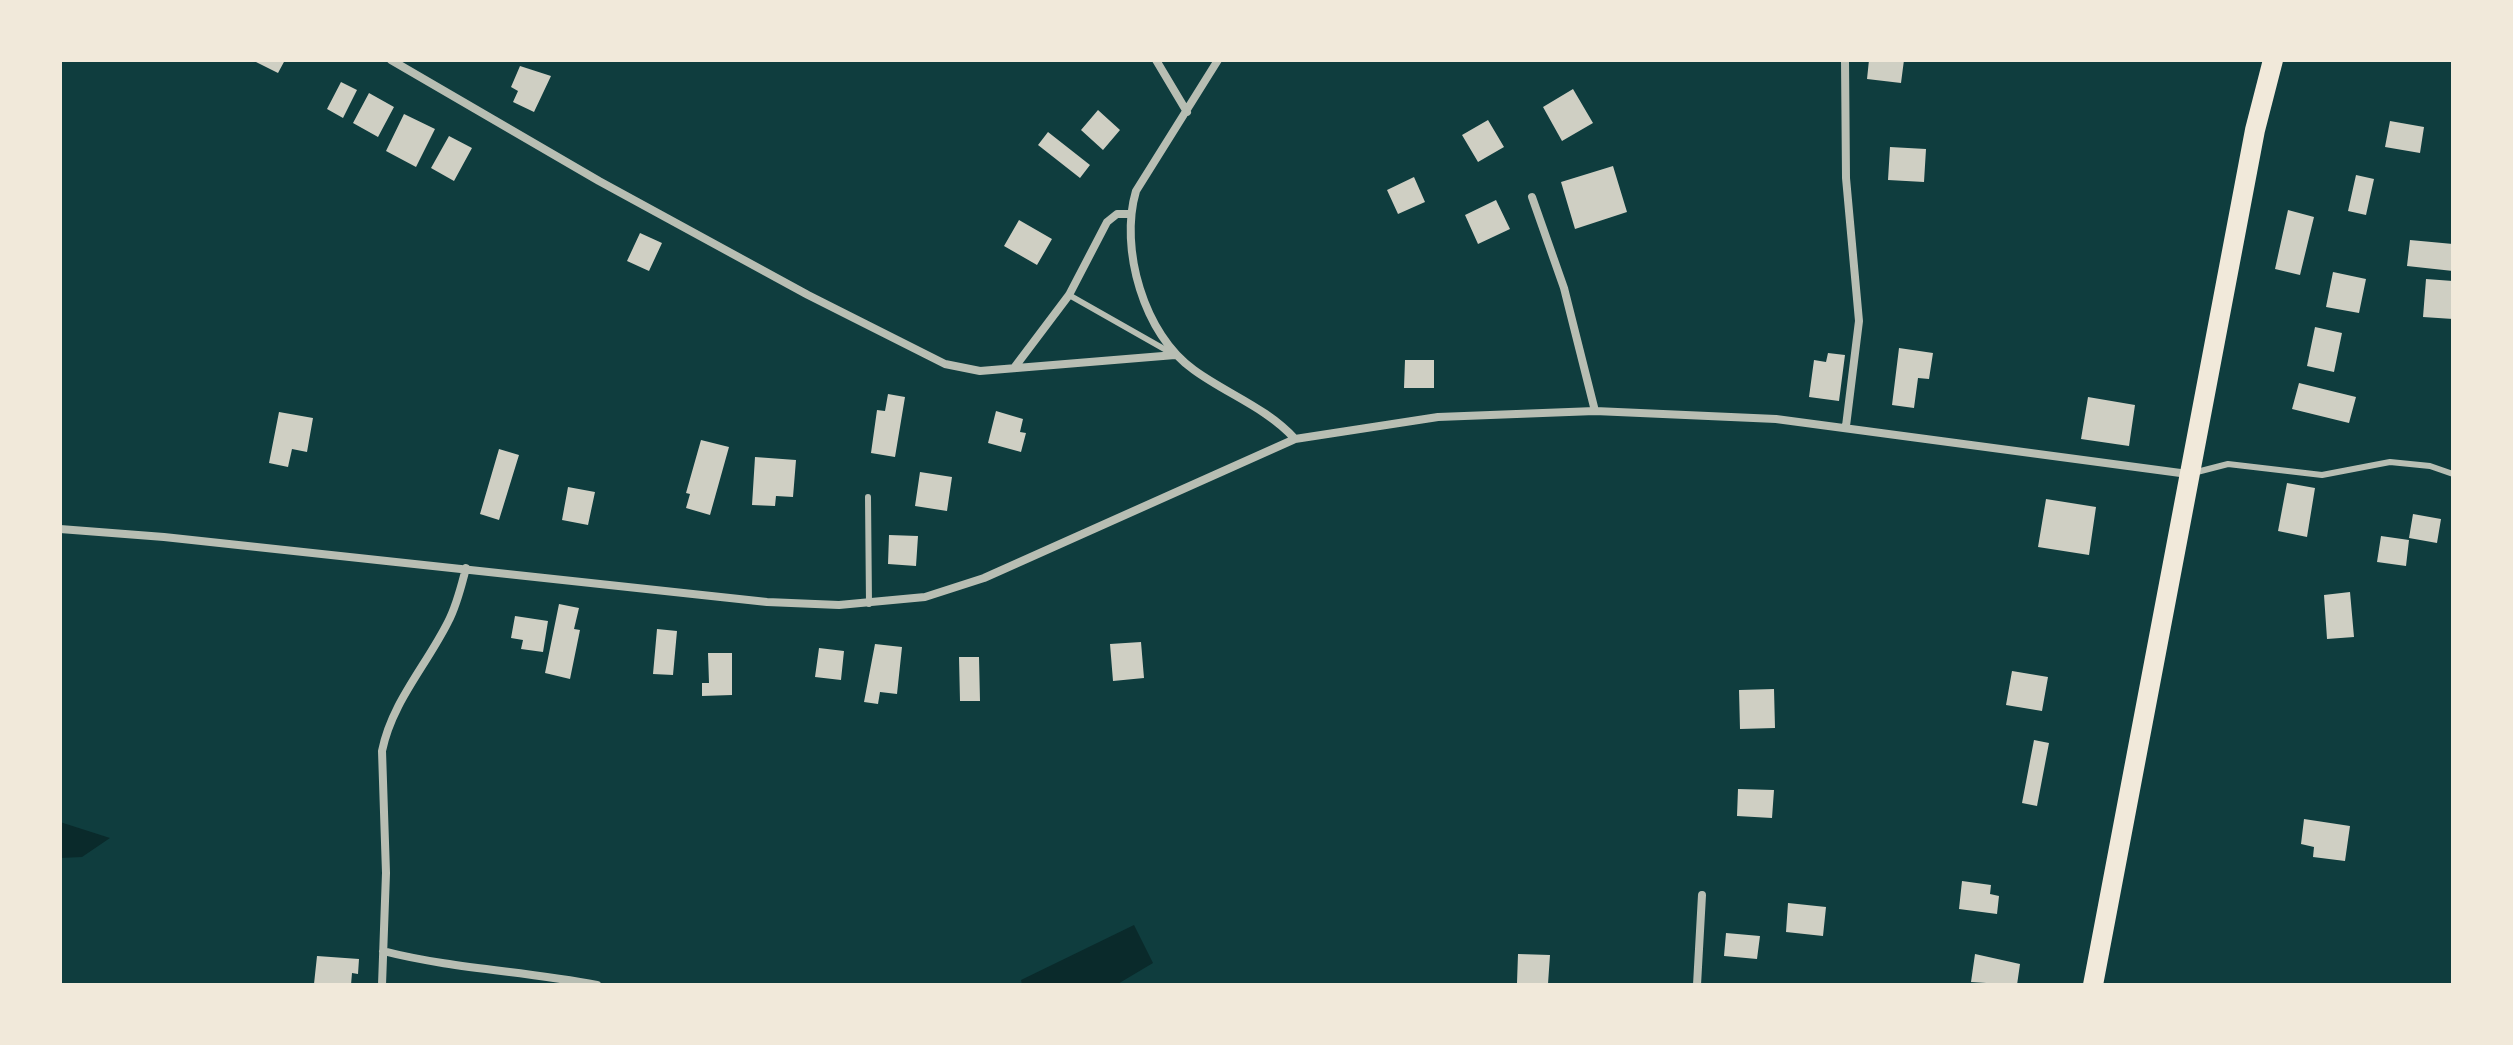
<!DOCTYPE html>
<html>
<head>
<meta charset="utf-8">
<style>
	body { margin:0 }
	#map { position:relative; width:2513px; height:1045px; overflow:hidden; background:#0f3d3e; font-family:Arial,sans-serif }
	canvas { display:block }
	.frame { position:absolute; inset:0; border:62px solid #f1e9da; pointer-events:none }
</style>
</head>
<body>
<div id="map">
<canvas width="2513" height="1045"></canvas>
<div class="frame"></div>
</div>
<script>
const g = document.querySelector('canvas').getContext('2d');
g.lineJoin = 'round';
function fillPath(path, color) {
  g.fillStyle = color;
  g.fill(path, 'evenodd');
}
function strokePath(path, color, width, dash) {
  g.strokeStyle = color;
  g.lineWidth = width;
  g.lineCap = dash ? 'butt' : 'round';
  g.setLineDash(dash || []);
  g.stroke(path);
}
fillPath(new Path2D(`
	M60 822 110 838 82 857 60 858Z
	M1134 925 1153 963 1116 985H1022L1021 980Z`), '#0a2a2b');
fillPath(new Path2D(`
	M252 60H285L278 73Z
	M1869 60H1904L1901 83 1867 79Z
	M520 66 551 76 534 112 513 102 518 91 511 87Z
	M341 82 357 90 343 118 327 109Z
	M1573 89 1593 123 1562 141 1543 107Z
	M369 93 394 107 378 137 353 123Z
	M1098 110 1120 130 1103 150 1081 130Z
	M404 114 435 129 416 167 386 151Z
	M1488 120 1504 147 1478 162 1462 135Z
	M2390 121 2424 127 2420 153 2385 147Z
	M1048 132 1090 165 1080 178 1038 145Z
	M449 136 472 148 454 181 431 168Z
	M1890 147 1926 149 1924 182 1888 180Z
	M1613 166 1627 212 1575 229 1561 182Z
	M2356 175 2374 179 2366 215 2348 211Z
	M1414 177 1425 202 1398 214 1387 190Z
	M1496 200 1510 229 1478 244 1465 215Z
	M2288 210 2314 217 2300 275 2275 269Z
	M1019 220 1052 239 1037 265 1004 246Z
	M640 233 662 243 649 271 627 261Z
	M2410 240 2453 244V271L2407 266Z
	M2333 272 2366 279 2359 313 2326 307Z
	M2426 279 2453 281V319L2423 317Z
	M2315 327 2342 333 2334 372 2307 366Z
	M1899 348 1933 353 1929 379 1918 378 1914 408 1892 405Z
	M1828 353 1845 355 1839 401 1809 397 1814 360 1826 362Z
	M1405 360H1434V388H1404Z
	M2299 383 2356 397 2349 423 2292 409Z
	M888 394 905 397 895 457 871 453 877 410 885 411Z
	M2088 397 2135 405 2129 446 2081 439Z
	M996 411 1023 419 1020 432 1026 433 1021 452 988 443Z
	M279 412 313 418 307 452 292 449 288 467 269 463Z
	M701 440 729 447 710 515 686 508 690 494 686 493Z
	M499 449 519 455 499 520 480 514Z
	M755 457 796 460 793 497 776 496 775 506 752 505Z
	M920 472 952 477 947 511 915 506Z
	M2287 483 2315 488 2307 537 2278 531Z
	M568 487 595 492 588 525 562 520Z
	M2046 499 2096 507 2089 555 2038 547Z
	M2413 514 2441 519 2437 543 2409 538Z
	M889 535 918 536 916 566 888 564Z
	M2381 536 2409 540 2406 566 2377 562Z
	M2350 592 2354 637 2327 639 2324 595Z
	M559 604 579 608 574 629 580 630 570 679 545 673Z
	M515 616 548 621 543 652 521 649 523 640 511 638Z
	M657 629 677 631 673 675 653 674Z
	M1141 642 1144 678 1113 681 1110 644Z
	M875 644 902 647 897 694 880 692 878 704 864 702Z
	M819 648 844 651 841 680 815 677Z
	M708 653H732V695L702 696V683H709Z
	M959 657H979L980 701H960Z
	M2012 671 2048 677 2042 711 2006 705Z
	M1774 689 1775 728 1740 729 1739 690Z
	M2034 740 2049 743 2037 806 2022 803Z
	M1738 789 1774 790 1772 818 1737 816Z
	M2304 819 2350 826 2345 861 2313 857 2314 847 2301 844Z
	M1962 881 1991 885 1990 894 1999 896 1997 914 1959 909Z
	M1788 903 1826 907 1823 936 1786 932Z
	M1726 933 1760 936 1757 959 1724 956Z
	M1518 954 1550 955 1548 984 1517 983Z
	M1975 954 2020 964 2017 985 1971 982Z
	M317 956 359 959 358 974 352 973 351 985 314 984Z`), '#cfcfc3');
strokePath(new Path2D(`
	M1069 295 1173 354
	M2193 473 2228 464 2322 475 2390 462 2430 466 2453 474
	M868 497 869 604`), '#b8beb3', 6);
strokePath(new Path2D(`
	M391 60 599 181 808 295 945 364 980 371 1175 355
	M1156 60 1187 112
	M1218 60 1136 191C1119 248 1144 335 1194 370 1227 394 1267 408 1295 439
	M1845 60 1846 178 1859 321 1846 426
	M1532 197 1564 288 1595 411
	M1014 368 1069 295 1107 222 1117 214H1130
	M60 529 164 537 767 602 839 605 925 597 984 578 1295 439 1438 417 1595 411 1776 419 2188 474
	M383 951C453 969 525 971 597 985
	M382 985 386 873 382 751C392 702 426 666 448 622 457 605 461 587 466 568
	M1697 985 1702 895`), '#b8beb3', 8);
strokePath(new Path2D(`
	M2093 985 2255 130 2273 60`), '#f1e9da', 20);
</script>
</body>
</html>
